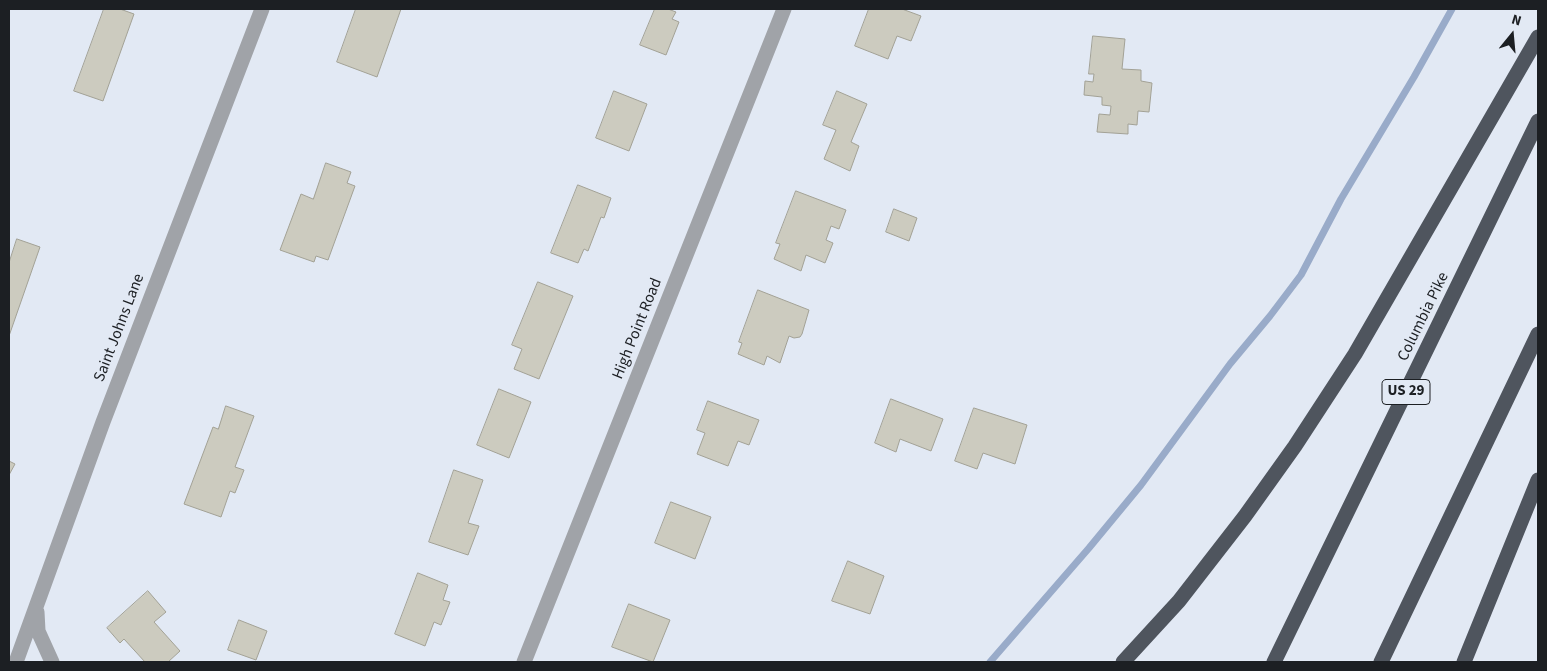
<!DOCTYPE html>
<html>
<head>
<meta charset="utf-8">
<style>
	body { margin:0 }
	#map { position:relative; width:1547px; height:671px; overflow:hidden; background:#e2e9f4; font-family:"Source Sans 3",sans-serif }
	canvas { display:block }
	.frame { position:absolute; inset:0; border:10px solid #1c1f23; pointer-events:none }
	.north { position:absolute; left:1487px; top:10px; width:50px; height:50px; -webkit-text-stroke:4px #e2e9f4; paint-order:stroke; rotate:17deg; font-size:14px; font-weight:700; line-height:20px; text-align:center; color:#1c1f23 }
	.north::after { content:''; display:block; margin:auto; width:18px; height:22px; background:#1c1f23; clip-path:polygon(50% 0,100% 100%,50% 72%,0 100%) }
</style>
</head>
<body>
<div id="map">
<canvas width="1547" height="671"></canvas>
<div class="frame"></div>
<div class="north">N</div>
</div>
<script>
const g = document.querySelector('canvas').getContext('2d');
g.lineJoin = 'round';
function strokePath(path, color, width, dash) {
  g.strokeStyle = color;
  g.lineWidth = width;
  g.lineCap = dash ? 'butt' : 'round';
  g.setLineDash(dash || []);
  g.stroke(path);
}
function fillPath(path, color) {
  g.fillStyle = color;
  g.fill(path, 'evenodd');
}
function write(font, color, halo, rows, align = 'center') {
  g.font = font + ' "Source Sans 3",sans-serif';
  g.lineWidth = 4.5;
  g.setLineDash([]);
  g.textBaseline = 'middle';
  g.strokeStyle = halo;
  g.fillStyle = color;
  for (const [text, x, y, turn = 0] of rows) {
    g.save();
    g.translate(x, y);
    g.rotate((+turn || 0) * Math.PI / 180);
    g.textAlign = isNaN(turn) ? turn : align;
    if (halo) g.strokeText(text, 0, 0);
    g.fillText(text, 0, 0);
    g.restore();
  }
}
strokePath(new Path2D(`
	M990 662 1089 548 1141 485 1230 364 1270 316 1301 275 1341 199 1414 77 1452 9`), '#99abc9', 7);
const building = new Path2D(`
	M104 9H120L134 14 103 101 74 91Z
	M356 9H401L377 77 337 62Z
	M655 9H668L676 12 672 19 679 22 666 55 640 45Z
	M869 9H902L921 16 911 41 897 36 888 59 855 46Z
	M1093 36 1125 39 1122 69 1141 70V81L1152 83 1149 112 1138 111 1137 125 1128 124V134L1097 132 1099 114 1110 115 1111 106 1102 105V97L1084 95 1085 81 1093 82 1094 74H1089Z
	M614 91 647 104 629 151 596 138Z
	M837 91 867 104 851 142 859 146 850 171 824 159 836 130 823 125Z
	M326 163 351 172 347 183 355 186 328 260 316 256 314 262 280 250 301 194 313 199Z
	M578 185 611 198 604 218 601 217 588 251 584 249 578 263 551 253Z
	M796 191 846 210 839 229 831 226 826 240 833 243 825 263 806 255 801 271 774 259 780 244 776 243Z
	M894 209 917 218 909 241 886 232Z
	M17 239 40 247 9 336V263Z
	M538 282 573 296 539 379 514 369 522 349 512 345Z
	M758 290 809 310 802 334 800 337 794 338 789 336 780 363 767 356 764 365 738 354 742 343 739 342Z
	M499 389 531 402 509 458 477 445Z
	M891 399 943 419 931 451 900 439 896 452 875 443Z
	M708 401 759 420 749 445 738 441 728 466 697 454 705 433 697 430Z
	M226 406 254 416 235 467 244 470 235 493 230 491 221 517 184 504 213 427 218 429Z
	M974 408 1027 425 1015 464 983 453 977 469 955 461Z
	M9 461 15 464 9 475Z
	M454 470 483 480 468 523 479 526 468 555 429 542Z
	M671 502 711 517 695 559 655 543Z
	M848 561 884 576 870 614 832 601Z
	M418 573 448 585 443 600 450 602 441 625 434 622 425 646 395 634Z
	M148 591 166 612 154 622 180 651 168 662H145L124 639 120 643 107 628Z
	M629 604 670 620 653 662 612 647Z
	M239 620 267 631 256 660 228 650Z`);
fillPath(building, '#cccbbf');
strokePath(building, '#a2a195', 1);
strokePath(new Path2D(`
	M37 612 38 631 52 662
	M16 662 103 422 262 9
	M524 662 784 9`), '#a0a3a8', 15);
strokePath(new Path2D(`
	M1123 662 1179 601 1245 516 1295 446 1355 354 1538 37
	M1274 662 1538 121
	M1381 662 1538 334
	M1464 662 1538 480`), '#4f555e', 15);
for (const [x, y, w] of [
	[1406,392,48]
]) {
  const box = new Path2D();
  box.roundRect(x - w / 2, y - 12.5, w, 25, 4);
  g.fillStyle = '#e2e9f4';
  g.fill(box);
  strokePath(box, '#1c1f23', 1);
}
write('bold 15px', '#1c1f23', null, [
	["US 29",1406,392]
]);
write('16px', '#1c1f23', '#e2e9f4', [
	["Columbia Pike",1424,317,-64],
	["Saint Johns Lane",120,328,-69],
	["High Point Road",638,329,-68]
]);
</script>
</body>
</html>
